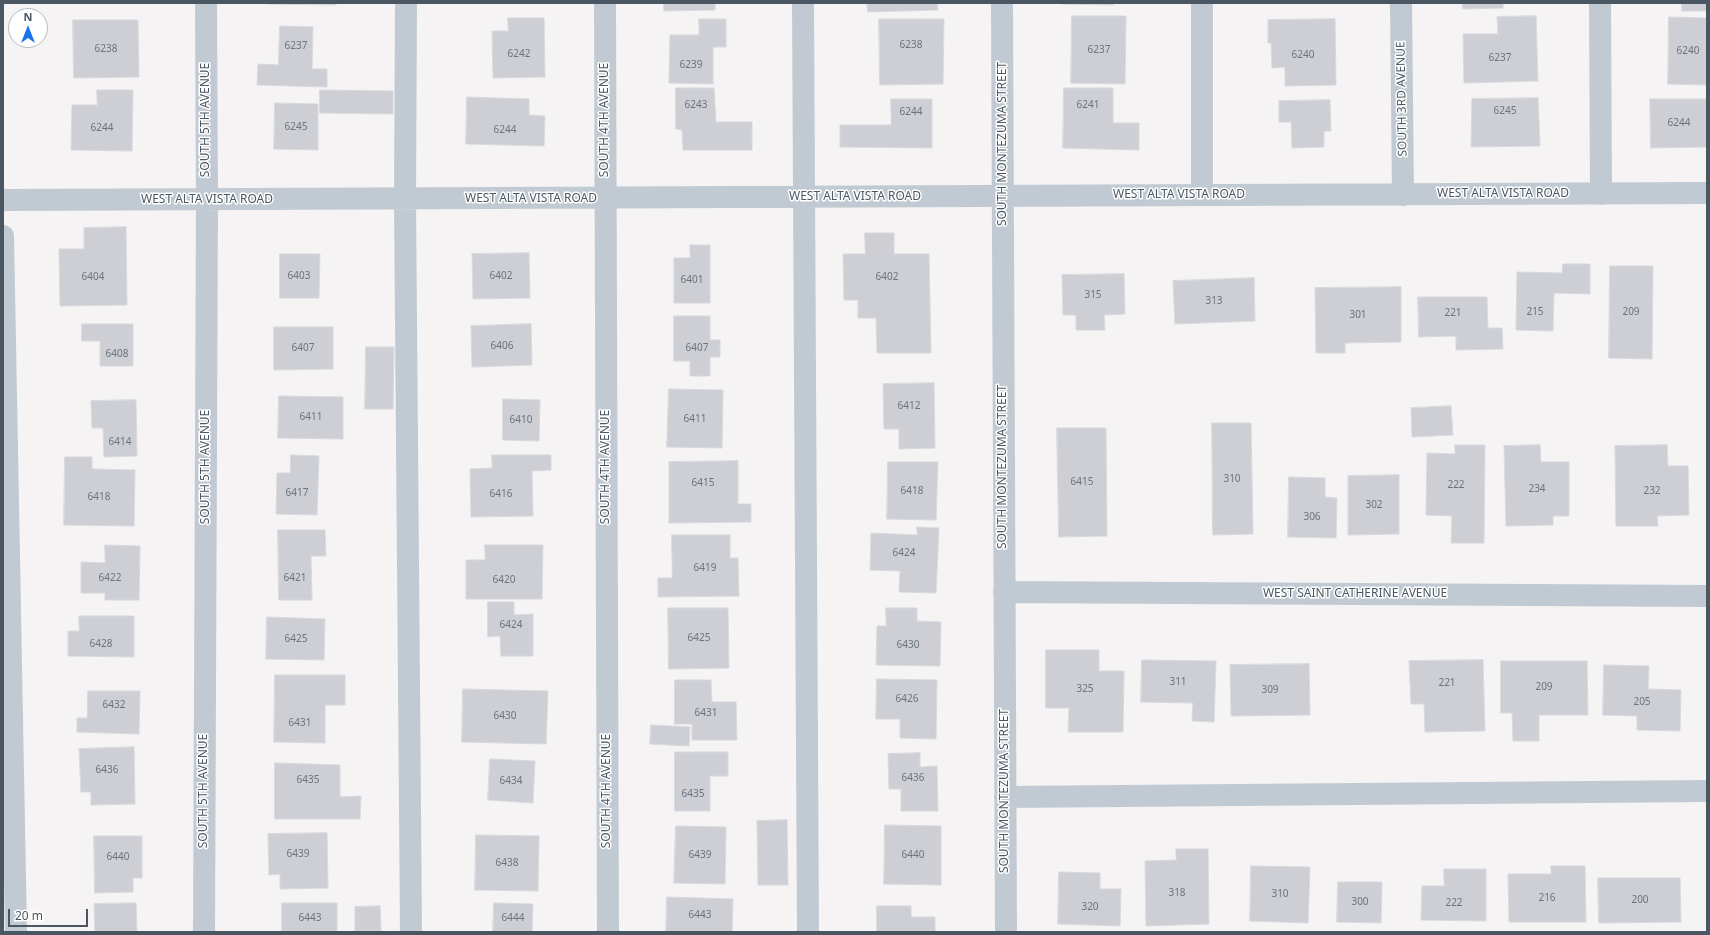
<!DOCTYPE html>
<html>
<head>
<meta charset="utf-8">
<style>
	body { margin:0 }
	#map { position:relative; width:1710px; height:935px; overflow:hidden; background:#f5f3f3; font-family:"Noto Sans",sans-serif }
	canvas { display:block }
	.frame { position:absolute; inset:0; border:4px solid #4a5661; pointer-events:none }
	.north { position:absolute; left:8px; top:8px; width:40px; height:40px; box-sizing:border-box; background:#fff; border:1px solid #b7bbc0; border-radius:50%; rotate:0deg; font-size:11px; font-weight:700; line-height:16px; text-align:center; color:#4a5661 }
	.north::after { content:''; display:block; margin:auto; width:14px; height:18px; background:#1a73e8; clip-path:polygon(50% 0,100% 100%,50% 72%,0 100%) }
	.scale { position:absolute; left:8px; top:909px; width:80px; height:18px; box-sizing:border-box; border:2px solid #4a5661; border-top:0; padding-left:5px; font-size:12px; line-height:14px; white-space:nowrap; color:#4a5661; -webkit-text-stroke:3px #fff; paint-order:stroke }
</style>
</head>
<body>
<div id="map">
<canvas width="1710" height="935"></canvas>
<div class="frame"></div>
<div class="north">N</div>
<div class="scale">20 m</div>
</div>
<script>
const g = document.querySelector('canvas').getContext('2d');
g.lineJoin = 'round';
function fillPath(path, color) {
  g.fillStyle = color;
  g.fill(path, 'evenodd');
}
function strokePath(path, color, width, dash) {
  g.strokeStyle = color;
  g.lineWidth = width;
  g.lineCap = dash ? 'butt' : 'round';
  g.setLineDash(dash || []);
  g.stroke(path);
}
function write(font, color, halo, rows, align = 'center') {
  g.font = font + ' "Noto Sans",sans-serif';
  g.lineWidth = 3;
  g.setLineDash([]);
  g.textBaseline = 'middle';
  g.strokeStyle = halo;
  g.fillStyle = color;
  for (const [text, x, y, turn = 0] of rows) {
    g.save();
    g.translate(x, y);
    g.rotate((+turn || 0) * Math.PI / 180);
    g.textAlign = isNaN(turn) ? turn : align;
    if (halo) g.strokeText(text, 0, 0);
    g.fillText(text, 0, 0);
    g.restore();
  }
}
const building = new Path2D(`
	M267 3H336V5L267 4Z
	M664 3H715V10L664 11Z
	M867 3H937L938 10 868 12Z
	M1062 3H1113V5L1062 4Z
	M1463 3H1503V8L1463 9Z
	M1682 3H1707V11H1682Z
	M1072 16H1126L1125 84 1071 83Z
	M1536 16 1538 81 1464 83 1463 34H1498L1497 17Z
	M1669 17 1707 18V85L1668 84Z
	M508 18H544L545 77 493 78 492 31H508Z
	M699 19H726V47H713V84L669 83 670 35H699Z
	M879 19H944L943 84 880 85Z
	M1335 19 1336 85 1285 86V67L1272 68 1271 43H1268V20Z
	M73 20H138L139 77 74 78Z
	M280 26 313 27 312 69H327V87L257 85 258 64 278 65Z
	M676 88H714L716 122H752V150H683L682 130 676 129Z
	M1064 88H1113V123H1139V150L1063 148Z
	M97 90H133L132 151 71 150 72 105H97Z
	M320 90 393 91V114L320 113Z
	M467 97 529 99V115L545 116 544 146 466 144Z
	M1538 98 1540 146 1471 147 1472 99Z
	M891 99H932V148L840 147V125H891Z
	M1650 99H1707V147L1651 148Z
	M1330 100 1331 131H1324V147L1292 148 1291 122H1279V101Z
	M275 103 318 104V150L274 149Z
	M126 227 127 305 60 306 59 249H84V228Z
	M865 233H894V254H929L931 353H877L876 318H858V300H844L843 254H865Z
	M690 245H710V303H674V258H690Z
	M529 253 530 298 473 299 472 254Z
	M280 254H320L319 298H280Z
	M1563 264H1590V294L1554 293 1553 331 1516 330 1517 272 1562 273Z
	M1610 266H1653L1652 359 1609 358Z
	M1124 274 1125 314 1104 315 1105 330H1076V315H1063L1062 275Z
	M1254 278 1255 321 1175 324 1173 281Z
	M1401 287V342L1345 343V353H1316L1315 288Z
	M1418 297H1487L1488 328H1502L1503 349 1456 350V336L1419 337Z
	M674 316H710V340H720V357H710V376H690V361H674Z
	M82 324H133V366H100V341H82Z
	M531 324 532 365 472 367 471 326Z
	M274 327H333V369L274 370Z
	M366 347H394L393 409H365Z
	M934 383 935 448 899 449V429H884L883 384Z
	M669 389 723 390 722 448 667 447Z
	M279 396 343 397V439L278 438Z
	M503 399 540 400 539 441 503 440Z
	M136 400 137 456 104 457 103 428H92L91 401Z
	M1451 406 1453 435 1412 437 1411 408Z
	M1212 423H1251L1253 534 1213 535Z
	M1057 428H1106L1107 536 1059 537Z
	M1455 445H1485L1484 543H1451L1452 516 1426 515 1427 453 1455 454Z
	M1540 445 1541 462H1569V516H1553V525L1506 526 1504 446Z
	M1667 445 1668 466H1688L1689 515 1657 516 1658 526H1616L1615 446Z
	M291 455 319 456 317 515 276 514 277 473H290Z
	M492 455H551V470L532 471 533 516 471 517 470 469 492 468Z
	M65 457H92V469L135 470 134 526 64 525Z
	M738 461V504H751V522L669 523V462Z
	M888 462H938L936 520 887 519Z
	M1399 475V534L1348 535V476Z
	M1289 477 1325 478V497L1337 498 1336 538 1288 537Z
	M917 527 939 528 936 593 899 592 900 571 870 570 871 533 917 535Z
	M278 530H325L326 556H311L312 600H279Z
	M672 535H730V558H738L739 596 658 597V578H672Z
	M105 545 140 546 139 600H105V593H81V562L105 563Z
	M485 545H543L542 599H466V560H485Z
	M488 602H514V615L533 614V656H501L500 636 488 637Z
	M668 608H728L729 668 669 669Z
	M886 608H917V621L941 622 940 666 876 665 877 626H886Z
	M79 616H134V657L68 656V631H79Z
	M267 617 325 619 324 660 266 659Z
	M1046 650H1099V671H1124L1123 732H1068L1069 708H1046Z
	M1142 660 1216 661 1214 722 1192 721 1193 703 1141 702Z
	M1483 660 1485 731 1425 732 1424 704H1411L1409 661Z
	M1501 661H1587L1588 715H1539V741H1513L1512 713H1501Z
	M1309 664 1310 715 1231 716 1230 665Z
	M1604 665 1649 666 1648 689 1681 690 1680 731 1637 730V716L1603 715Z
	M275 675H345V705H325V743L274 742Z
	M877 679 937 680 936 739 900 738V719H876Z
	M675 680H711L712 702H736L737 740H692V724H675Z
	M463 689 548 691 546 744 462 742Z
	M88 691H140L139 734 77 732V718H87Z
	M651 725 690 727 689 746 650 744Z
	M134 747 135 804 91 805V792H81L79 749Z
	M675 752H728V776H710V811H675Z
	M920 753V767L937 766 938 811H901V789H889L888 754Z
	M490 759 535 761 533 803 488 800Z
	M275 763 340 765V797L361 796 360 819H275Z
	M787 820 788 885H758L757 821Z
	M885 825 941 826V885L884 884Z
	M676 826 726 827 725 884 674 883Z
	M327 833 328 888 280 889V874L269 875 268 834Z
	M476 835 539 836 538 891 475 890Z
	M94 836H142V878H133V892L95 893Z
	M1176 849H1208L1209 924 1146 926 1145 861 1176 860Z
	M1251 866 1310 867 1308 923 1250 921Z
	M1551 866H1585L1586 922H1509L1508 874H1551Z
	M1444 869H1486V921L1421 920 1422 886H1444Z
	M1059 872 1100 873V889H1121L1120 926 1058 924Z
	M1598 878H1680L1681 922 1599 923Z
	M1338 882H1382L1381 923 1337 922Z
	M667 897 733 899 732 932H666Z
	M136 903 137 932H95L94 904Z
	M282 903H337V932H282Z
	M494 903 533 904 532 932H493Z
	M380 906 381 931H355V907Z
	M877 906H911V917H935V932H877Z`);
fillPath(building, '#cdcfd5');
strokePath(building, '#d7d9de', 1);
strokePath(new Path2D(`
	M406 3 405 199 411 932
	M605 3 608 932
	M803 3 808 932
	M1002 3C1004 313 1004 622 1006 932
	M1202 3V195
	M1401 3 1403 195
	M1600 3 1601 194
	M3 200 1707 193
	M3 236 16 932
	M1004 592 1707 596
	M1005 797 1707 791
	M204 932 207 200 206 3`), '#c1cad2', 22);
write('10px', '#6b747e', null, [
	["6238",911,45],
	["6237",296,46],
	["6238",106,49],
	["6237",1099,50],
	["6240",1688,51],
	["6242",519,54],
	["6240",1303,55],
	["6237",1500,58],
	["6239",691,65],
	["6243",696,105],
	["6241",1088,105],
	["6245",1505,111],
	["6244",911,112],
	["6244",1679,123],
	["6245",296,127],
	["6244",102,128],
	["6244",505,130],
	["6403",299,276],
	["6402",501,276],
	["6404",93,277],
	["6402",887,277],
	["6401",692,280],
	["315",1093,295],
	["313",1214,301],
	["215",1535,312],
	["209",1631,312],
	["221",1453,313],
	["301",1358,315],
	["6406",502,346],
	["6407",303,348],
	["6407",697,348],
	["6408",117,354],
	["6412",909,406],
	["6411",311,417],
	["6411",695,419],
	["6410",521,420],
	["6414",120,442],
	["310",1232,479],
	["6415",1082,482],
	["6415",703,483],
	["222",1456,485],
	["234",1537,489],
	["6418",912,491],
	["232",1652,491],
	["6417",297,493],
	["6416",501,494],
	["6418",99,497],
	["302",1374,505],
	["306",1312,517],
	["6424",904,553],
	["6419",705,568],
	["6422",110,578],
	["6421",295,578],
	["6420",504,580],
	["6424",511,625],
	["6425",699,638],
	["6425",296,639],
	["6428",101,644],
	["6430",908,645],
	["311",1178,682],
	["221",1447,683],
	["209",1544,687],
	["325",1085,689],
	["309",1270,690],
	["6426",907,699],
	["205",1642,702],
	["6432",114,705],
	["6431",706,713],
	["6430",505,716],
	["6431",300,723],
	["6436",107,770],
	["6436",913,778],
	["6435",308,780],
	["6434",511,781],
	["6435",693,794],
	["6439",298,854],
	["6439",700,855],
	["6440",913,855],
	["6440",118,857],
	["6438",507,863],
	["318",1177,893],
	["310",1280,894],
	["216",1547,898],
	["200",1640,900],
	["300",1360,902],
	["222",1454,903],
	["320",1090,907],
	["6443",700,915],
	["6443",310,918],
	["6444",513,918]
]);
write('12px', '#4a5661', '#fff', [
	["SOUTH 3RD AVENUE",1402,99,-91],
	["SOUTH 5TH AVENUE",206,120,-90],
	["SOUTH 4TH AVENUE",605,120,-90],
	["SOUTH MONTEZUMA STREET",1003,144,-90],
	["WEST ALTA VISTA ROAD",1503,194],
	["WEST ALTA VISTA ROAD",1179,195],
	["WEST ALTA VISTA ROAD",855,197],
	["WEST ALTA VISTA ROAD",531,199],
	["WEST ALTA VISTA ROAD",207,200],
	["SOUTH 5TH AVENUE",206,467,-90],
	["SOUTH 4TH AVENUE",606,467,-90],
	["SOUTH MONTEZUMA STREET",1003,467,-90],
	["WEST SAINT CATHERINE AVENUE",1355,594],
	["SOUTH 5TH AVENUE",204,791,-90],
	["SOUTH 4TH AVENUE",607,791,-90],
	["SOUTH MONTEZUMA STREET",1005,791,-90]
]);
</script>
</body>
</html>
